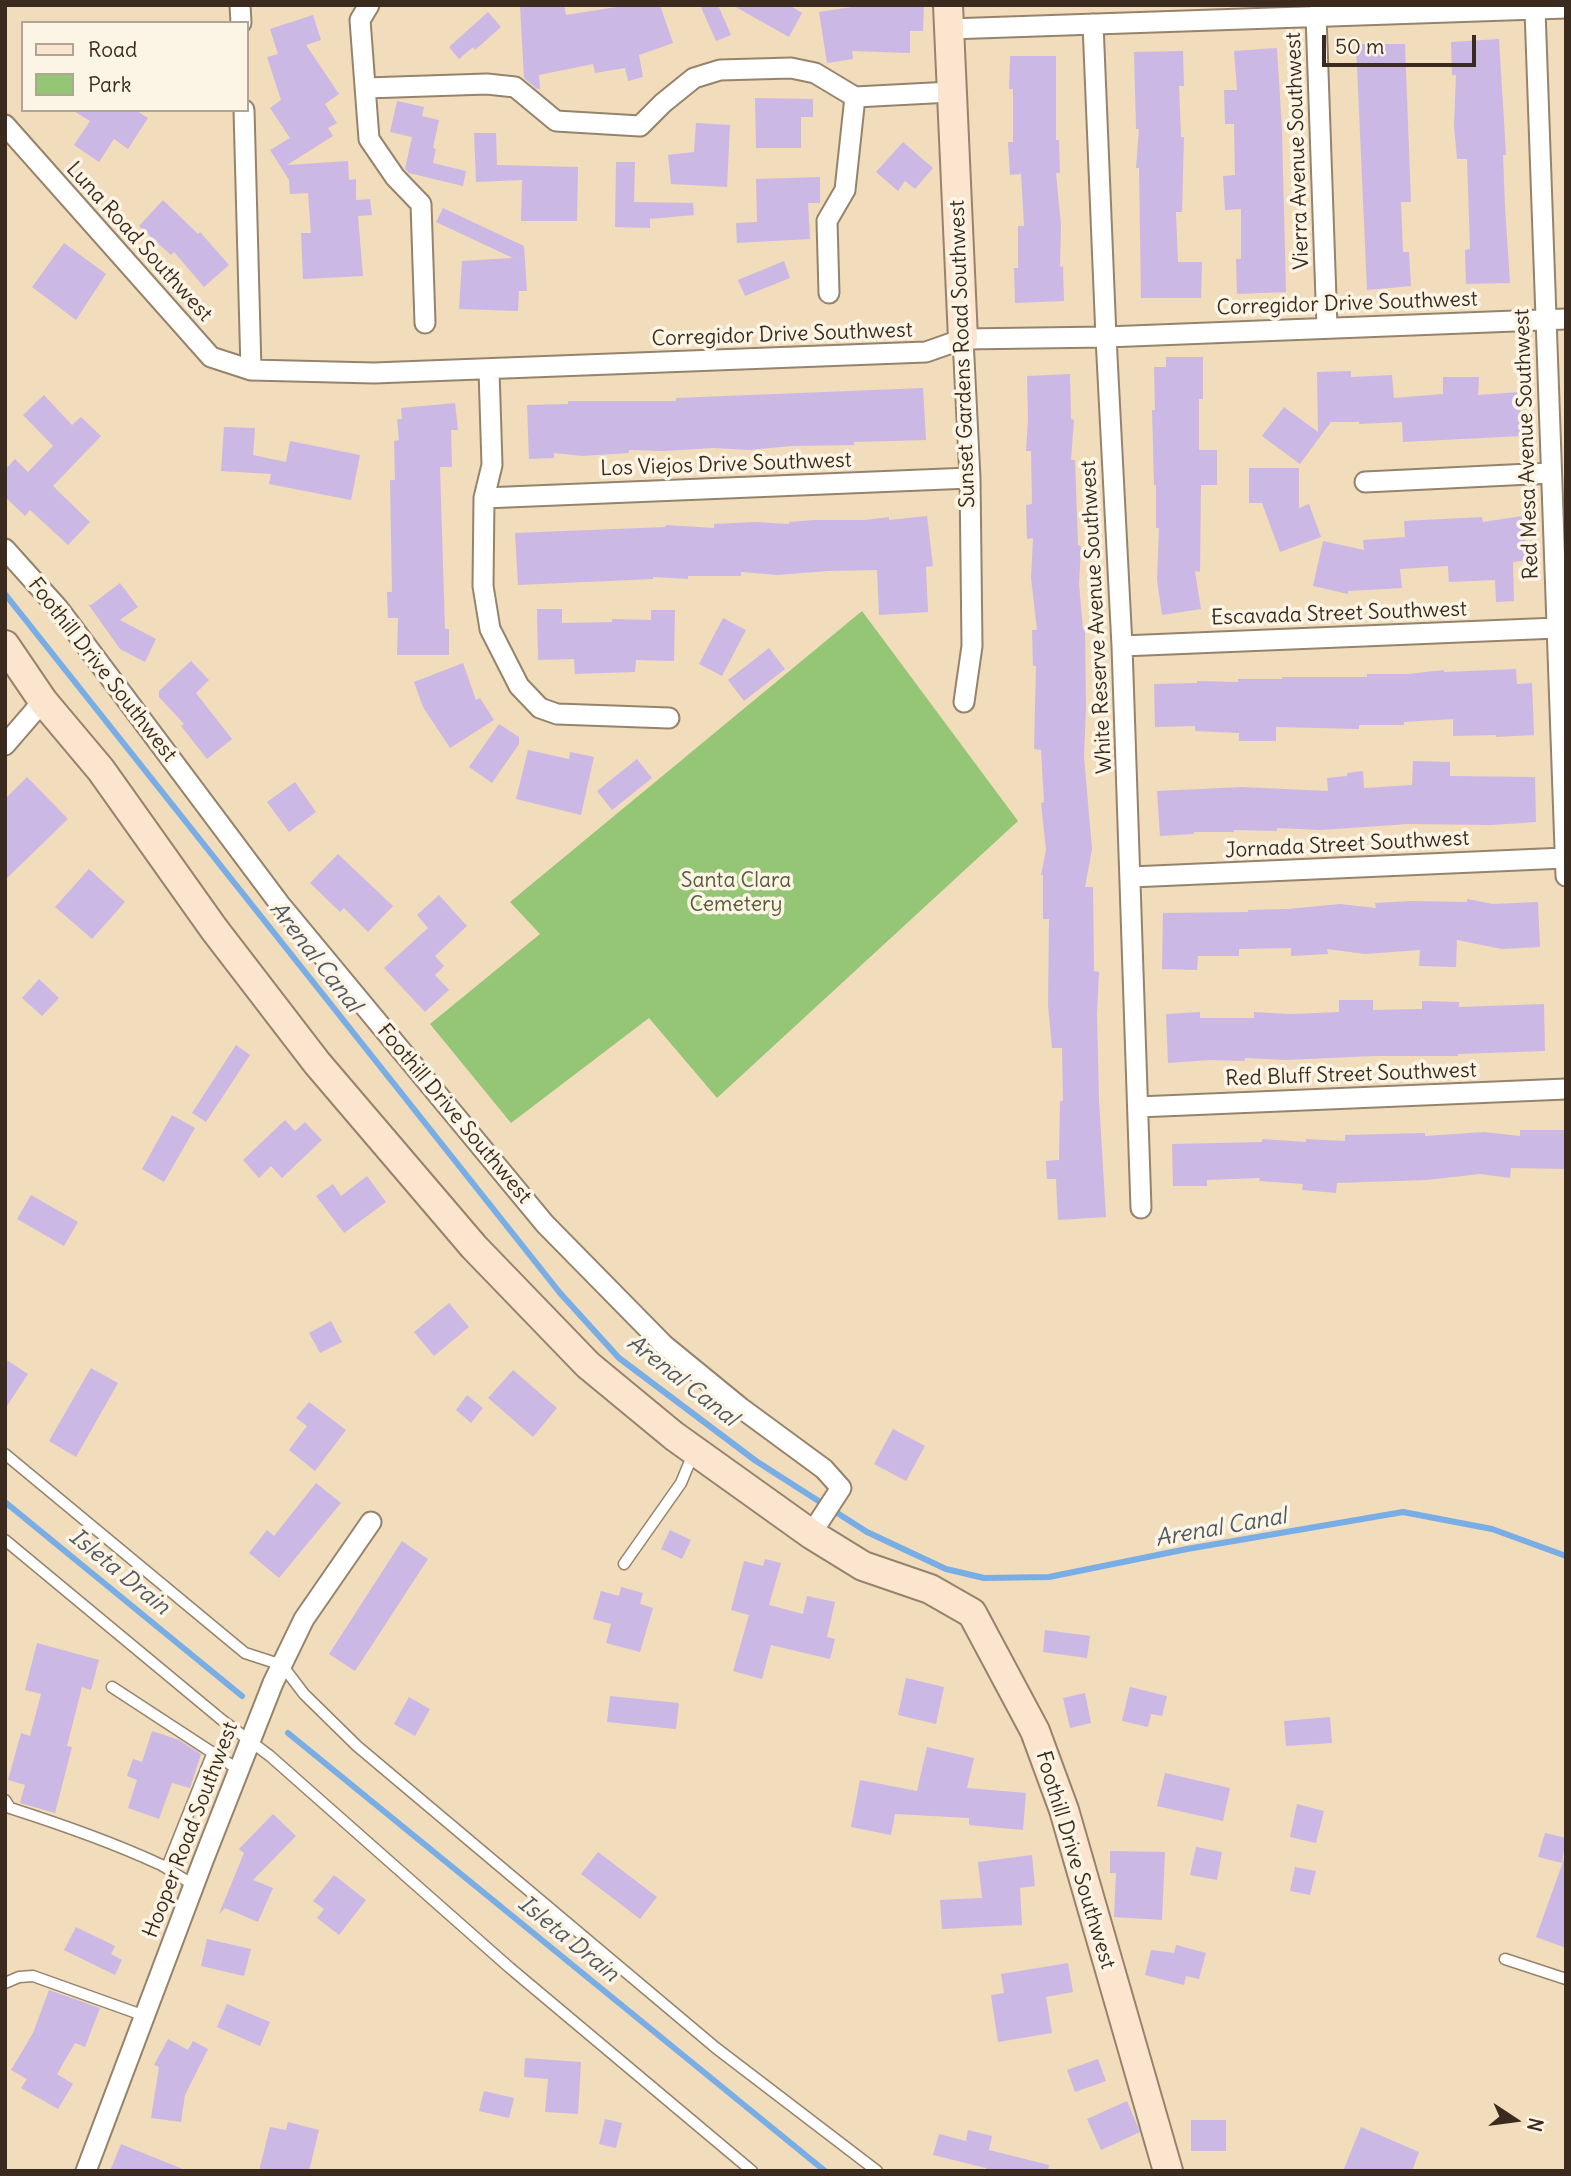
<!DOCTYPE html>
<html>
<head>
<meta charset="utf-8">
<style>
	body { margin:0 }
	#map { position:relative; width:1571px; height:2176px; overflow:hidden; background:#f1dcbb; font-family:Delius,sans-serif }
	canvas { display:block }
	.frame { position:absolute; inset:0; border:7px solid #3b2a1e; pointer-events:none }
	.legend { position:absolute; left:21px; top:21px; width:228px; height:91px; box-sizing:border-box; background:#fcf5e5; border:2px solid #afa495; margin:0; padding:9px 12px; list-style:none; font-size:21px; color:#3b2a1e }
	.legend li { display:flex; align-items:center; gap:14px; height:35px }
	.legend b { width:35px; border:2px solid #afa495 }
	.north { position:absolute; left:1480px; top:2085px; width:70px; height:70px; -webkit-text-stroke:5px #fcf5e5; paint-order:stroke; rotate:103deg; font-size:19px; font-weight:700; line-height:28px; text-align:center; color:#3b2a1e }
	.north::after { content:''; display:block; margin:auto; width:24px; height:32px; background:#3b2a1e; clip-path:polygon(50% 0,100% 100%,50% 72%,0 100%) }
	.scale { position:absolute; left:1322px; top:35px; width:154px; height:32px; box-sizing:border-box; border:4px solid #3b2a1e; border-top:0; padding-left:9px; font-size:21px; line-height:24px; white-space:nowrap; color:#3b2a1e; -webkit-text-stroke:5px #fcf5e5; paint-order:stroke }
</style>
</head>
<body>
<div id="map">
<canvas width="1571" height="2176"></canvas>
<div class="frame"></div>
<ul class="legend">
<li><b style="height:9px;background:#fbe5cf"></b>Road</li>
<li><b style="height:19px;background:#95c676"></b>Park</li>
</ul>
<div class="north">N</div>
<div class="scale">50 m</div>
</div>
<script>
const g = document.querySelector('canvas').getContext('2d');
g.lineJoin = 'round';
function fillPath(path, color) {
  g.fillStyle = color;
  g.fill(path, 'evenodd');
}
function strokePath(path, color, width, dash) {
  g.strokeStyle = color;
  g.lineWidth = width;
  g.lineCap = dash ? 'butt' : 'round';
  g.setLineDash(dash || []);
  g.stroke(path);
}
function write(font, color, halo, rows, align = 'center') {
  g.font = font + ' Delius,sans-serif';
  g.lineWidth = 7;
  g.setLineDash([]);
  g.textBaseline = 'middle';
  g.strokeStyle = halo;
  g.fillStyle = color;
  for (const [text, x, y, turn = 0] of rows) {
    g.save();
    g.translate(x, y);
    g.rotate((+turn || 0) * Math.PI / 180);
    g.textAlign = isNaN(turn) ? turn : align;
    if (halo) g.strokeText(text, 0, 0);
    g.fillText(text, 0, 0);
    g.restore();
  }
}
fillPath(new Path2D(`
	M862 611 1018 821 717 1098 649 1018 511 1123 430 1024 540 934 510 902Z`), '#95c676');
strokePath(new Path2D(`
	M5 594 560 1293 619 1358 756 1461 867 1532 946 1569 984 1578 1049 1577 1187 1549 1403 1512 1492 1529 1566 1556
	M5 1502 242 1696
	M288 1733 825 2171`), '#78ade6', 6);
fillPath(new Path2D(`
	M520 5H564L566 15 629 5H660L673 43 639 55 643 77 628 81 625 68 595 73 593 64 539 75 540 89H537L524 78Z
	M700 5H718L731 35 716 41Z
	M732 5H789L802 13 789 37Z
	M865 5H924L923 31H910V53L852 51 853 59 827 63 819 12Z
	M488 12 501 27 475 50 473 47 459 59 449 47Z
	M313 15 321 40 306 45 339 94 325 104 337 123 328 128 333 136 287 165 348 161 349 180 356 179V200L370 199 372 215 358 216 363 276 303 279 301 233H311L308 193 290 194 289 180 270 150 290 138 270 108 281 100 267 57 278 54 270 29Z
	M1499 39 1506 155H1503L1505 207 1510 283 1466 284 1465 250 1470 249 1467 159H1457L1454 126 1456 75H1452L1451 42Z
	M1356 44H1405L1411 202H1401L1403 252H1409L1411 286 1367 290Z
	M1277 48 1282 131 1286 292 1237 294 1236 259H1241V209L1225 210 1223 176 1235 175 1234 124H1225L1224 90H1237L1234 51Z
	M1183 51 1184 86H1179L1181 137H1184L1182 212H1176L1178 262H1202L1201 298H1141L1139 168H1136L1139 129H1136L1134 52Z
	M1010 56H1056V140H1059L1060 173H1056L1061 225 1060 267 1063 266 1064 301 1015 303 1014 268H1018V226H1024L1021 174 1010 175 1008 142H1013V89H1009Z
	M755 98 813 99V117H801V148H756Z
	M397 101 424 107 422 116 439 120 433 148 436 149 433 163 466 171 463 186 409 173 405 169 412 137 390 132Z
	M72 110H135L148 118 128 149 114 139 99 162 74 145 90 121Z
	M696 123 730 125 727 187 671 184 668 155 694 152Z
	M474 133H496L497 165 578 167 577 221H521L522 180 476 182Z
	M903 142 933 168 915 189 905 181 898 191 876 172Z
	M616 162H635L634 202 693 203 694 215 650 219V228L615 227Z
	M820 177V203H808L810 239 737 243 736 223 757 222 756 179Z
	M163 200 198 234 200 232 229 265 204 287 174 252 171 255 139 226Z
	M443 208 524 246 527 291H519L518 311 459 309 462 261 513 258 436 222Z
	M64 243 106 274 76 320 32 287Z
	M784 261 790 278 745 296 738 280Z
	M1166 357H1203V399H1199V450H1217V485H1201L1200 572 1195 571 1201 609 1162 615 1157 580 1159 528H1156V485H1154L1152 410H1155L1154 367H1166Z
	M1351 371V377L1392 375 1394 398 1443 394V377H1479L1478 395 1519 392 1522 436 1403 442 1402 422 1359 424V422H1331L1300 464 1262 436 1284 407 1318 432 1317 372Z
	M1070 374 1071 419 1074 420 1071 460H1075L1078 545 1081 546 1079 584 1083 629H1085L1086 707 1084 757 1092 849 1085 887H1093L1094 971 1099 972 1097 1014 1099 1100 1106 1217 1058 1220 1056 1179H1047L1046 1161 1059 1160 1060 1101H1063L1062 1048H1052L1048 1005 1049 919H1043V875H1041L1046 850 1041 803 1044 802 1041 750 1034 749 1036 666H1033L1032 630H1037L1031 578 1033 538 1027 539 1026 505 1032 504 1031 451H1026L1028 420 1027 376Z
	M923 388 926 440 854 442V445L792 446 749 450 714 448 664 451 629 450V453L582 456 554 453V458L529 459 527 405 568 404V401H676V398Z
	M44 395 72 425 81 417 101 436 53 486 90 522 68 545 30 510 25 516 5 497V470L15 459 28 472 53 446 23 415Z
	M455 403 458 430H451L452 467H440L445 629H449V655H397L398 618H388L387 592H392L390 480H395L394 441 399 440 397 419H402L401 408Z
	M224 427 255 428 253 455 286 462 290 441 360 455 351 500 269 484 271 474 221 471Z
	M1249 468H1299V508L1309 504 1321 537 1280 552 1262 503H1249Z
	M927 516 933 566 926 567 928 612 879 615 877 570 828 571 777 575 741 572V576H688V579L653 577V579L518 585 515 533 665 527 666 525 714 528V524L756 522 789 524V522L814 520H865L889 517V520Z
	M1522 516 1528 560 1513 562 1514 601 1496 602 1495 580 1449 582 1448 566 1400 569 1402 588 1348 591V594L1313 586 1323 541 1364 550 1363 540 1405 537 1404 521 1482 517 1483 522Z
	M120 583 138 607 120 620 156 639 145 662 120 649 88 604 91 605Z
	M537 609H562V623L612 622V619L651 620V610H675L674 661 636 660 635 672 575 674 574 659 538 660Z
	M723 618 746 630 722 676 699 664Z
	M769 648 785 669 744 701 728 680Z
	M191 661 209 680 196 693 232 739 207 759 181 726 184 724 159 697V691Z
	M463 663 476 700 480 698 494 720 450 748 423 707 414 682Z
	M1516 669 1517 684 1532 683 1534 735 1496 737V735L1453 736V719L1404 722V725H1359V729L1276 727V741H1239V733L1195 731V726L1155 727 1154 684 1197 683V681L1238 682V679H1282V677H1367V674H1408L1444 670V672Z
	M499 724 519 737V744L492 783 469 767Z
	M528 750 569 759 570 752 594 757 581 815 516 799Z
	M637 759 652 778 612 810 597 791Z
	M1413 761 1450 762V776L1535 777 1536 822 1492 825 1408 824 1321 830 1277 828V831L1234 830V832H1194V834L1160 836 1157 791 1242 787 1328 791 1327 778 1347 776V773L1363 771 1364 788 1412 785Z
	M27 777 68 819 5 880V799Z
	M295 782 316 812 289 832 267 802Z
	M338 854 393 906 368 932 344 908 340 912 310 883Z
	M89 869 125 902 92 939 55 907Z
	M439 895 467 926 435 956 444 966 435 975 449 990 425 1012 384 968 428 928 417 915Z
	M1467 899 1493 904 1538 902 1540 947 1502 949 1457 940 1456 967 1419 966 1420 950 1365 954 1327 949 1328 954 1291 956V948L1239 949V956H1198L1197 970 1162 969 1163 913 1248 912V910L1288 909 1340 904 1376 908 1375 903 1412 901 1467 902Z
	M39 979 59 998 42 1016 22 998Z
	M1339 1000H1373V1010L1422 1009V1001L1459 1002V1007L1544 1004 1545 1051 1458 1054V1056H1374L1286 1060 1245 1058V1061L1210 1060 1168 1063 1166 1014 1200 1012V1018H1254V1012L1291 1014 1339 1012Z
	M236 1045 250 1055 206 1122 192 1113Z
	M172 1115 195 1128 164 1182 142 1169Z
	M285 1120 295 1131 305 1122 322 1140 282 1178 271 1166 259 1178 243 1160Z
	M1520 1130H1566V1169L1511 1168 1510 1178 1480 1174 1426 1180 1337 1183 1336 1193 1302 1190 1303 1184 1259 1181 1260 1178 1207 1180V1186H1173L1172 1144 1262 1142V1139L1306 1142V1139L1345 1141V1135L1425 1133V1136L1484 1132 1520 1136Z
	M367 1176 386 1202 344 1233 316 1196 333 1184 341 1196Z
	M31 1195 78 1222 64 1246 17 1219Z
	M449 1303 469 1327 434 1356 414 1332Z
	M331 1321 342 1342 320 1353 309 1333Z
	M5 1359 28 1374 5 1409Z
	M91 1368 118 1383 76 1457 49 1441Z
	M513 1370 557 1408 533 1437 488 1398Z
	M467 1395 483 1408 471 1423 456 1410Z
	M309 1402 346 1430 315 1471 289 1450 307 1426 296 1418Z
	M893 1429 925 1446 906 1481 874 1464Z
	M316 1483 341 1503 279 1578 249 1553 267 1530 274 1536Z
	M670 1530 691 1540 682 1559 661 1549Z
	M402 1541 428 1559 355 1671 329 1654Z
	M765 1559 781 1563 769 1605 803 1614 807 1596 835 1602 827 1637 835 1639 830 1659 771 1645 762 1679 733 1671 749 1615 731 1610 744 1561 763 1566Z
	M621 1587 643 1593 640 1604 653 1608 640 1652 606 1643 611 1624 593 1619 601 1591 619 1596Z
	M1045 1630 1090 1636 1087 1658 1043 1652Z
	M37 1643 99 1660 91 1690 82 1687 67 1746 72 1747 55 1813 20 1803 25 1785 8 1780 21 1733 30 1736 41 1694 25 1690Z
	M906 1678 944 1687 936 1724 898 1715Z
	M1130 1687 1167 1696 1162 1716 1151 1714 1148 1727 1122 1721Z
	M1085 1693 1091 1723 1070 1728 1063 1698Z
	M610 1696 679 1703 676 1729 607 1722Z
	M409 1697 430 1709 415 1736 394 1724Z
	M1330 1717 1332 1743 1286 1746 1284 1721Z
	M152 1731 179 1740 201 1754 190 1788 172 1783 159 1819 128 1808 137 1780 127 1776 133 1759 142 1762Z
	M927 1747 974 1758 967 1788 1026 1793 1023 1830 969 1825V1818L895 1814 891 1835 851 1827 860 1780 917 1791Z
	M1165 1773 1230 1788 1223 1821 1157 1806Z
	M1297 1804 1324 1811 1316 1843 1290 1837Z
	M273 1814 296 1836 253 1880 273 1888 258 1922 225 1908 219 1914 244 1853 239 1849Z
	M1545 1833 1566 1838 1562 1863 1538 1857Z
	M1196 1847 1222 1852 1217 1880 1190 1875Z
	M1110 1851 1165 1852 1162 1920 1114 1917 1116 1873H1110Z
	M598 1852 657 1897 640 1919 581 1874Z
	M1032 1855 1035 1886 1020 1888 1022 1925 942 1929 940 1900 982 1898 978 1862Z
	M1564 1859 1566 1860V1948L1536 1937Z
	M1295 1867 1316 1871 1310 1895 1290 1891Z
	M334 1875 366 1900 339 1935 317 1918 324 1909 313 1901Z
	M76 1927 115 1946 111 1954 122 1960 115 1975 64 1950Z
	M207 1939 251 1949 244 1976 201 1966Z
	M1176 1945 1206 1953 1199 1979 1186 1976 1184 1985 1145 1975 1151 1950 1174 1953Z
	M1068 1963 1073 1992 1046 1997 1052 2033 998 2042 991 1995 1004 1993 1001 1974Z
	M49 1990 100 2008 85 2047 75 2043 57 2074 73 2084 58 2109 21 2088 27 2079 11 2070 33 2033Z
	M227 2004 270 2022 260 2046 217 2027Z
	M168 2039 188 2050 193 2041 208 2049 185 2095 181 2122 151 2118 159 2067 154 2065Z
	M525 2058 581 2062 578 2114 545 2112 548 2079 524 2077Z
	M1098 2059 1106 2081 1075 2092 1067 2070Z
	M484 2091 514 2098 509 2118 479 2111Z
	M1127 2101 1140 2132 1101 2150 1087 2119Z
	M605 2119 622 2123 616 2148 599 2144Z
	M1191 2120H1226V2151H1191Z
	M288 2122 319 2130 309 2171H259L270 2127 286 2130Z
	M1361 2127 1419 2152 1412 2171H1343Z
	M968 2130 992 2136 989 2150 1049 2165 1048 2171H986V2168L933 2155 939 2134 966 2141Z
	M121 2144 185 2170V2171H110Z`), '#ccb8e5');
const lane = new Path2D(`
	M5 1454 245 1653 282 1665 304 1694 357 1746 716 2048 877 2171
	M5 1540 222 1720 270 1756 510 1968 752 2171
	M624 1564 681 1483 693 1454
	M112 1687 239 1770
	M5 1800 10 1808C60 1824 109 1841 157 1863 171 1869 180 1879 194 1884
	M167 1867 213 1752
	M1505 1959 1566 1979
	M5 1983 19 1977 33 1976 145 2016`);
const street = new Path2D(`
	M240 5 241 23
	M369 5 360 20 369 139 395 177 421 204 425 323
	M1535 10 1566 876
	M1316 15 1327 327
	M1093 24 1106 337 1122 646 1141 1208
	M949 29 1566 8
	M366 88 487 84 515 87 556 121 640 126 663 103 694 78 720 70 791 68 815 73 855 97 951 92
	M244 110 251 370
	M5 125 211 357 251 370 374 373 926 352 963 339 1106 337 1566 319
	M829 293 827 221 845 190 855 97
	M963 339 970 478 972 646 964 702
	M489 370 492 465 484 498 483 586 490 629 519 686 540 708 557 714 669 718
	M1365 482 1551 473
	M484 498 970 478
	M5 549 58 608 279 903 545 1224 664 1345 741 1408 824 1469 841 1488 811 1534
	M1122 646 1557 628
	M5 745 43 701
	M1131 877 1565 858
	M1138 1107 1566 1089
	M86 2171 203 1861 273 1683 304 1619 371 1522`);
const secondary = new Path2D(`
	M948 5 963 339
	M5 645 43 701 101 770 214 929 317 1063 474 1247 588 1365 674 1436 811 1534 863 1566 930 1589 972 1613 1035 1731 1064 1810 1168 2171`);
strokePath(lane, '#96836c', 13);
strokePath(street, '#96836c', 23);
strokePath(secondary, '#96836c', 32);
strokePath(lane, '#fff', 10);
strokePath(street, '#fff', 19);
strokePath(secondary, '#fbe5cf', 28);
write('21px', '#3b2a1e', '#fcf5e5', [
	["Vierra Avenue Southwest",1298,151,-92],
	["Luna Road Southwest",139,242,48],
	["Corregidor Drive Southwest",1347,304,-2],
	["Corregidor Drive Southwest",782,335,-2],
	["Sunset Gardens Road Southwest",963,354,-92],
	["Red Mesa Avenue Southwest",1527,444,-92],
	["Los Viejos Drive Southwest",726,465,-2],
	["Escavada Street Southwest",1339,614,-2],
	["White Reserve Avenue Southwest",1097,617,-93],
	["Foothill Drive Southwest",102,670,52],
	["Jornada Street Southwest",1347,845,-3],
	["Red Bluff Street Southwest",1351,1075,-2],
	["Foothill Drive Southwest",454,1114,50],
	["Hooper Road Southwest",191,1830,-69],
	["Foothill Drive Southwest",1075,1860,73]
]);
write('21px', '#565938', '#fcf5e5', [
	["Santa Clara",736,881],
	["Cemetery",736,905]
]);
write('italic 23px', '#505864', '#fcf5e5', [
	["Arenal Canal",315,957,52],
	["Arenal Canal",682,1381,38],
	["Arenal Canal",1221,1528,-10],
	["Isleta Drain",119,1572,39],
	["Isleta Drain",568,1939,39]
]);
</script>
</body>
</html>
